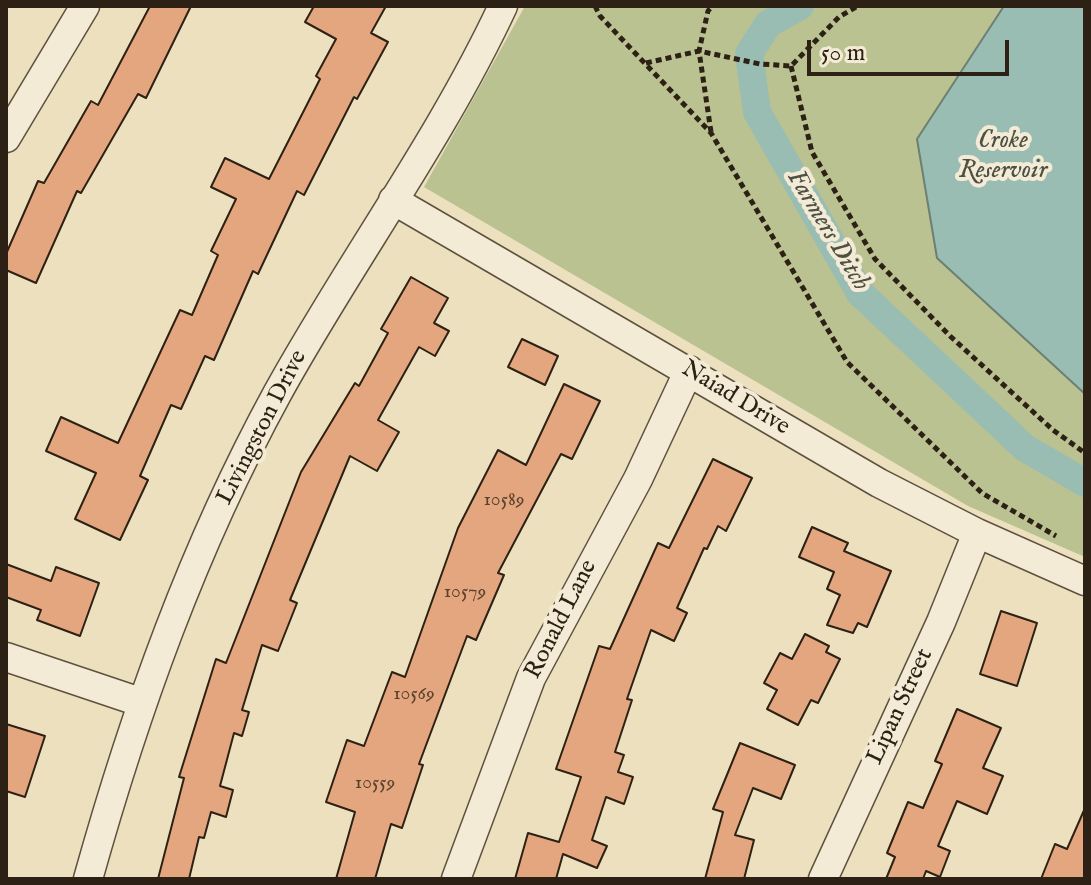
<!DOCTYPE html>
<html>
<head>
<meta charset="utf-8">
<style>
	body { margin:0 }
	#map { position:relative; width:1091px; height:885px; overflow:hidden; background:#ece0be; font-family:"IM FELL English",serif }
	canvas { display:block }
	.frame { position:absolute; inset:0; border:8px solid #2d2115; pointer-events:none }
	.scale { position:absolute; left:807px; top:40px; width:202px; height:36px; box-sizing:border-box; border:4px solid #2d2115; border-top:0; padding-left:10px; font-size:24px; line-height:28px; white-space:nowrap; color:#2d2115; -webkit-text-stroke:6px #f3ebd5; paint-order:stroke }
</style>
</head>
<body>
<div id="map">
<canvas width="1091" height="885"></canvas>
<div class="frame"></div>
<div class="scale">50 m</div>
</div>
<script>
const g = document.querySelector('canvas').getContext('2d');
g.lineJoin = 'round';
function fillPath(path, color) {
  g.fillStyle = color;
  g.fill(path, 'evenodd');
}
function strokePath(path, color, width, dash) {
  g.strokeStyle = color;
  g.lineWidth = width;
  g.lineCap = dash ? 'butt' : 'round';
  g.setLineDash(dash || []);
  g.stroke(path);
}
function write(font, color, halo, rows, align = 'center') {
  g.font = font + ' "IM FELL English",serif';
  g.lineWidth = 8;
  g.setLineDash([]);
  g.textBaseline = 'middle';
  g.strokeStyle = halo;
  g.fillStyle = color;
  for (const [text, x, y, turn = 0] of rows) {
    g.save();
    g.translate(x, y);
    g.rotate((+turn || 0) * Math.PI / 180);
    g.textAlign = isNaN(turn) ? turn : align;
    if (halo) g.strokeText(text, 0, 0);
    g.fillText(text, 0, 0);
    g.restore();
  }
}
fillPath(new Path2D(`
	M525 6H1085V557L968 506 424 187Z`), '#b9c290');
const water = new Path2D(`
	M1004 6H1085V394L937 258 917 139Z`);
fillPath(water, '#99bdb2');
strokePath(water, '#6e7f73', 2);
strokePath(new Path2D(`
	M800 6 768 24 749 54 757 112 860 293 1025 448 1085 483`), '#99bdb2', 28);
const building = new Path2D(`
	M150 6H191L146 98 138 94 81 193 77 191 36 283 6 270V254L38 181 44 183 91 101 98 105Z
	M314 6H386L371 33 388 42 357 99 354 97 304 195 297 191 258 274 253 271 214 360 205 356 181 409 171 405 140 476 148 480 120 540 75 519 96 473 46 451 61 417 118 443 180 310 192 315 218 255 211 251 236 199 211 187 225 158 269 179 320 79 316 76 336 39 305 22Z
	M411 277 448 298 434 323 449 331 435 356 419 347 378 420 399 432 377 471 350 456 290 600 297 603 278 651 262 645 242 710 249 712 242 736 234 733 220 786 233 790 226 817 211 812 204 838 199 837 189 879H158L184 778 179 777 216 659 226 663 301 472 355 383 359 386 388 333 381 329Z
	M522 339 558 356 545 385 508 367Z
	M564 384 600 401 572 459 561 454 498 573 504 575 476 640 467 636 419 764 423 765 402 828 391 824 375 879H336L355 812 326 802 347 740 364 746 392 672 405 677 458 528 498 450 526 465Z
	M713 459 752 478 726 531 718 526 707 549 704 548 677 608 687 613 674 641 651 630 627 699 632 700 615 752 624 755 618 772 633 777 624 804 606 797 592 840 607 846 597 868 563 854 556 879H515L528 833 559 842 581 777 556 769 599 646 610 649 658 543 669 548Z
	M812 527 848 543 844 551 891 571 867 627 858 623 853 633 827 625 840 595 827 589 834 572 799 557Z
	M6 564 51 581 56 567 99 583 80 636 37 620 41 610 6 597Z
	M1001 611 1037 623 1017 686 980 674Z
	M805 634 829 646 826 652 840 659 818 703 811 700 798 725 767 709 777 690 764 683 780 653 792 659Z
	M957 709 1001 728 983 768 1003 776 987 814 957 801 938 846 950 851 940 877 926 871 923 879H886L895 857 887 853 908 802 923 808 942 764 935 761Z
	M6 724 45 736 25 797 6 791Z
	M740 743 795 765 781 799 753 788 735 835 754 840 744 879H705L723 812 713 809Z
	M1085 808V879H1041L1055 844 1067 849Z`);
fillPath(building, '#e4a67e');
strokePath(building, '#2d2115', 2);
const minor = new Path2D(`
	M6 138 85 6
	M393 200 879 483 977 533 1085 581
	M6 657 140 702
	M88 879C135 711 193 548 277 394 349 263 440 141 503 6
	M456 879 531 678 638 479 689 370
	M823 879 941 622 977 533`);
strokePath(minor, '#5d513f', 31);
strokePath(new Path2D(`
	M595 6 600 16 711 133 847 362 982 493 1056 536
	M646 63 699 51 760 64 791 66 839 17 858 6
	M791 66 812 152 875 259 950 336 1053 430 1085 453
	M711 132 699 51 708 11 712 6`), '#2d2115', 5, [6, 4]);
strokePath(minor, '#f3ebd5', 28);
write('20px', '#5b422f', null, [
	["10589",504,501],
	["10579",465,593],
	["10569",414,695],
	["10559",375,784]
]);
write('24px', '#2d2115', '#f3ebd5', [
	["Naiad Drive",735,399,31],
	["Livingston Drive",263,428,-63],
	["Ronald Lane",562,620,-63],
	["Lipan Street",901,707,-65]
]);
write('italic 26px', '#4d5044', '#f3ebd5', [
	["Croke",1003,142],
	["Reservoir",1003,172],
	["Farmers Ditch",827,231,59]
]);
</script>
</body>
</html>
